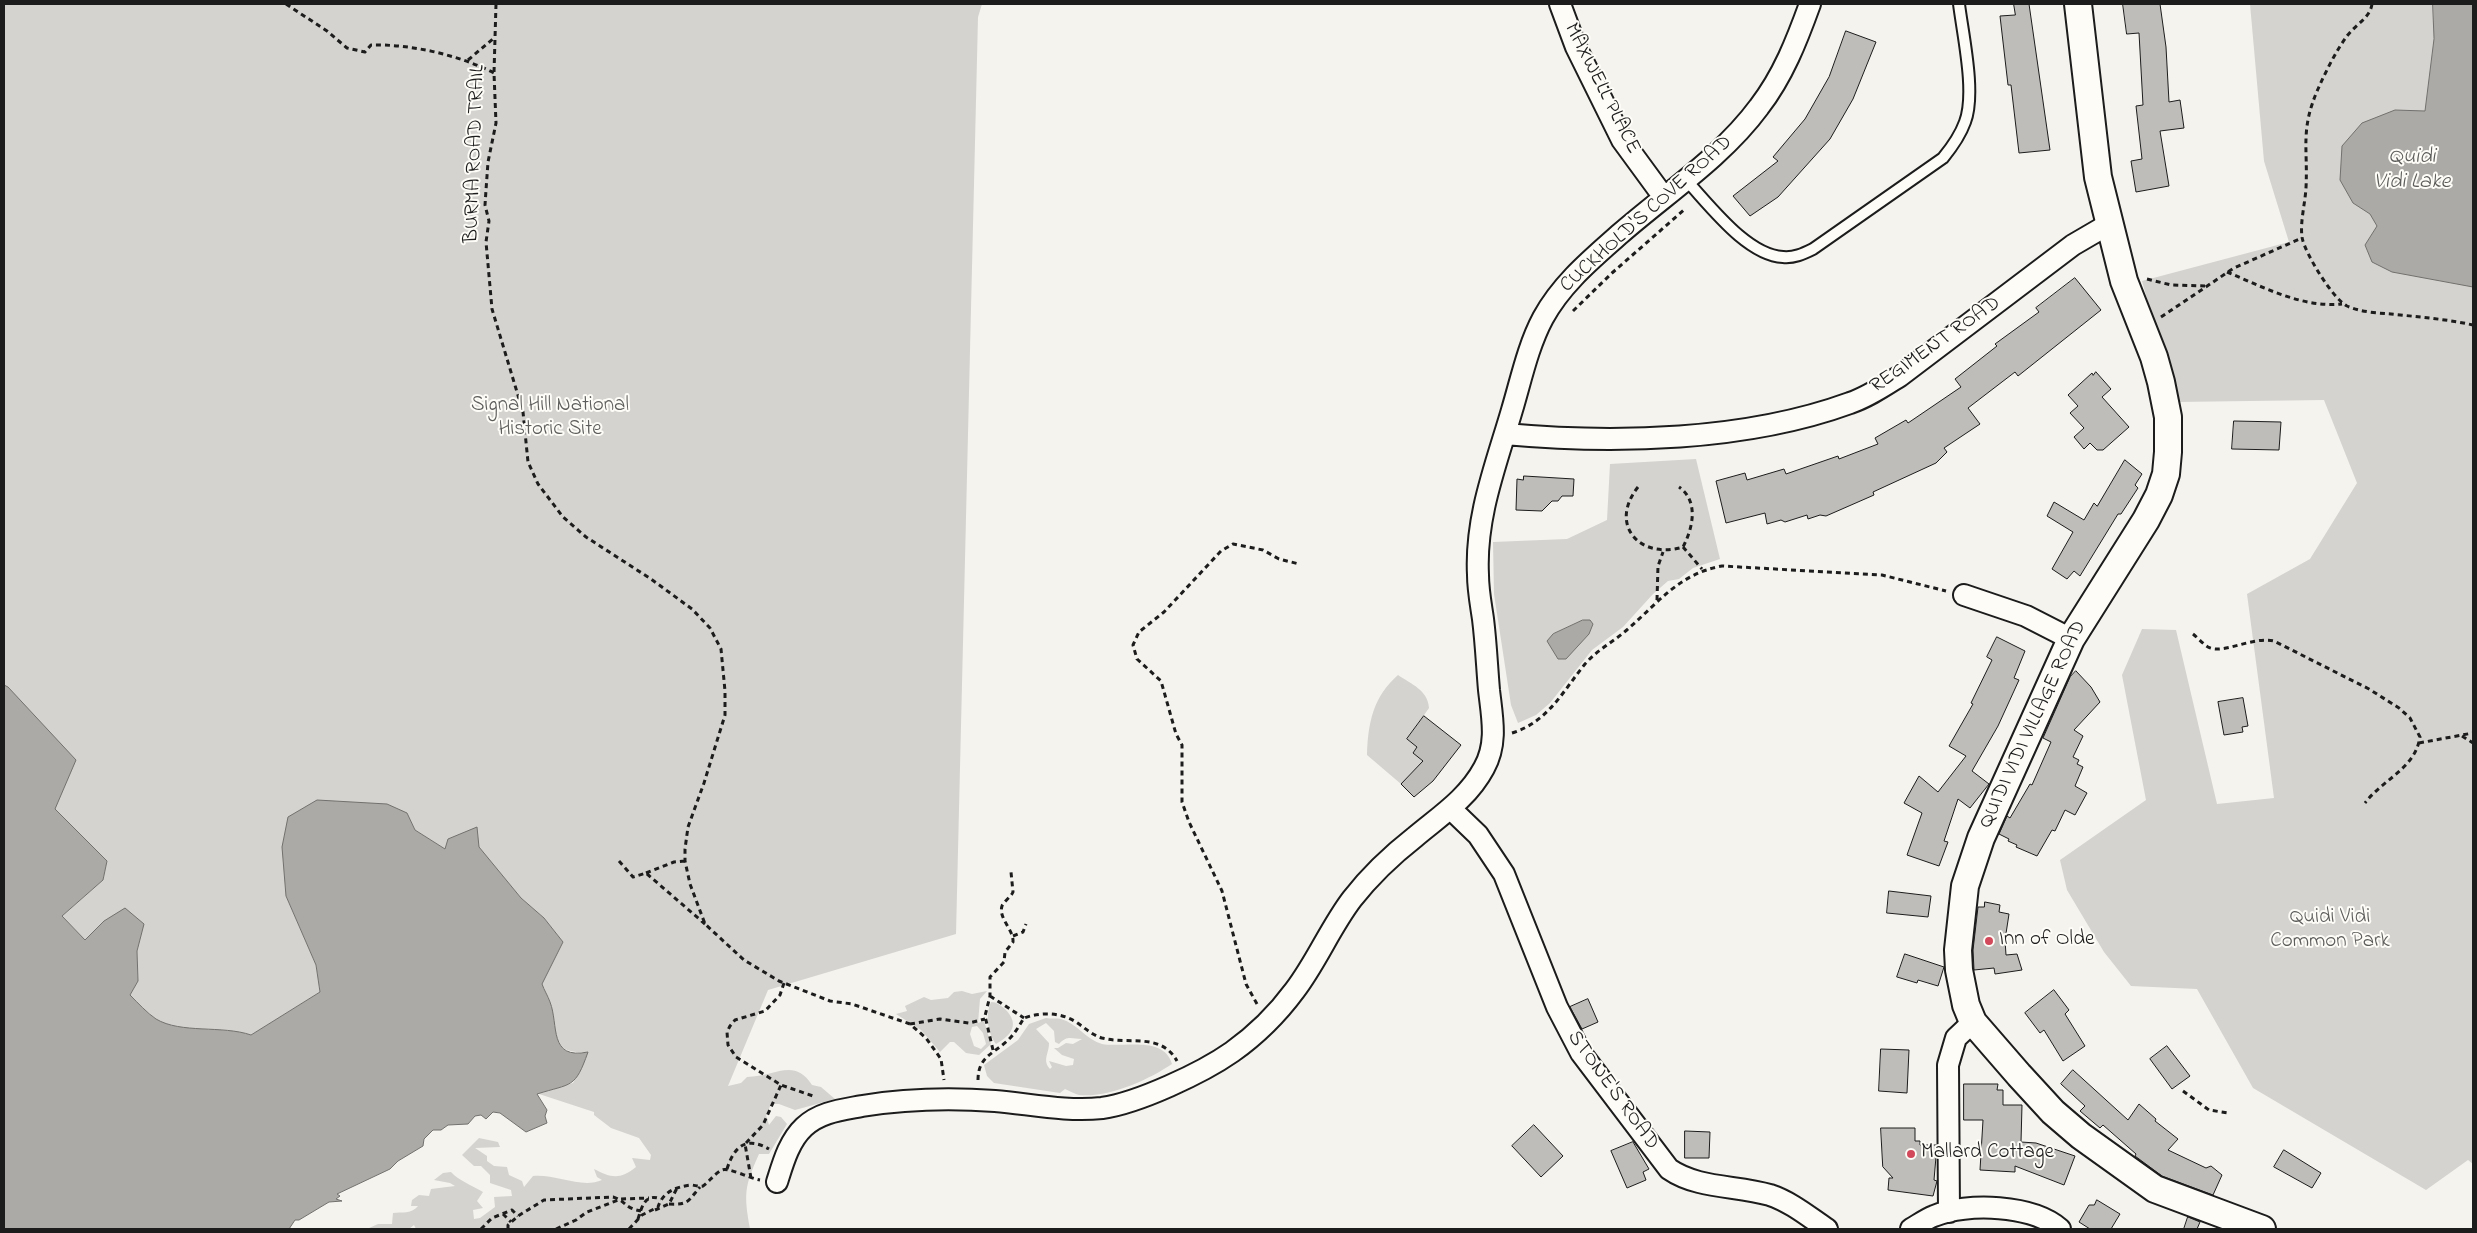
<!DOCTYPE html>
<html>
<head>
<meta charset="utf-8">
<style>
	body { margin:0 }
	#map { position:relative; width:2477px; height:1233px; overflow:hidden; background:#f4f3ee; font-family:"Indie Flower",sans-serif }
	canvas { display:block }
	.frame { position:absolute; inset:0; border:5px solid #1c1c1c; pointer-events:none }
</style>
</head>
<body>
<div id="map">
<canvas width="2477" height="1233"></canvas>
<div class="frame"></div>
</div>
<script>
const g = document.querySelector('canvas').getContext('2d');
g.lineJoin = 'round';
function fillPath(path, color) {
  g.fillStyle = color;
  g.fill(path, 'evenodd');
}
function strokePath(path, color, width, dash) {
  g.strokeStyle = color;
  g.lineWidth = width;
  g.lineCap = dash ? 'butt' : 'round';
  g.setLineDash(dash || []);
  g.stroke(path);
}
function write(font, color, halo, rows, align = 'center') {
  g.font = font + ' "Indie Flower",sans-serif';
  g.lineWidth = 4;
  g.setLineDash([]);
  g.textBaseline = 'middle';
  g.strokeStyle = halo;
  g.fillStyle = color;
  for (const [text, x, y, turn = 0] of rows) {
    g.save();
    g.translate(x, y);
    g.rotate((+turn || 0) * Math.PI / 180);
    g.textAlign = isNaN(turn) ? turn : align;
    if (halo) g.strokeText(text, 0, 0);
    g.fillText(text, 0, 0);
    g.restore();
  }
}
fillPath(new Path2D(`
	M4 4H982L978 17 956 934 768 990 728 1086 741 1083 747 1077C775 1077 794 1057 812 1085L821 1087 835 1099 795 1110 779 1104H771L766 1115 769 1125 776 1116 781 1117 787 1124 769 1154H759C744 1187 744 1194 750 1229H416L414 1225 409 1229H367L378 1224H392L393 1213C402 1212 412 1214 418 1206H411L412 1200 419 1195 429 1196 431 1189 455 1186 450 1183 434 1180 443 1173 451 1172C458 1180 473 1186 483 1192L477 1201 483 1208 473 1210 474 1219 480 1218 495 1207 494 1197 512 1196 511 1190 490 1183V1175L481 1166H474L462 1155 479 1138 498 1142 500 1147 475 1148 487 1156V1161L494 1166 507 1167 509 1175 522 1181 524 1187 533 1176C556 1174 582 1189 602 1180L597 1177 594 1169C611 1178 620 1180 636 1167L632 1158 650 1160 651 1155 639 1138 611 1128 594 1115V1112L536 1093 573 1083 588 1052C551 1055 556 1034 551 1006 550 998 545 991 541 984L563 942 544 918 521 898 478 847 477 828 445 849 415 830 407 813 286 896 316 965 320 992 251 1035C221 1025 182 1035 156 1019 147 1013 139 1003 130 995L138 981 137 951 143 924 132 916 104 921 85 940 62 916 103 880 107 861 55 809 8 687 4 685Z
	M2250 4H2473V1164L2468 1160 2426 1190 2253 1088 2197 989 2131 986 2104 952 2067 890 2060 860 2146 800 2122 675 2142 629 2176 630 2217 804 2274 798 2247 594 2310 559 2357 483 2324 400 2176 402 2142 281 2289 242 2264 161Z
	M1696 459 1720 559 1693 568 1679 579 1668 581 1653 594 1623 627 1592 650 1550 703 1536 715 1518 723 1511 705 1494 594 1493 542 1567 539 1607 520 1610 464Z
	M1398 675C1411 684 1428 690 1429 708L1407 739 1417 747 1413 753 1423 761 1401 784 1367 755C1368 723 1373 697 1398 675Z
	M962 991 972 994 987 991 980 999 978 1023 984 1021 991 1044 979 1055 966 1053 954 1042H950L940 1052 921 1030 896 1014 907 1011 905 1006 924 997 931 1000 948 998 954 992ZM977 1026 983 1033 986 1044 981 1049 974 1046 970 1034 972 1027Z
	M991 1002C997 1002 1000 1005 1005 1009 1020 1024 1012 1035 996 1044 988 1034 985 1015 991 1002Z
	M1046 1018C1050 1019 1057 1018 1061 1019 1076 1023 1087 1040 1102 1044 1123 1048 1164 1035 1172 1064 1148 1080 1109 1098 1079 1095 1075 1094 1070 1091 1065 1089L1060 1093 994 1083 987 1076 984 1065 1018 1040 1029 1024ZM1046 1023 1054 1031 1055 1042 1059 1044C1067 1035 1072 1039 1082 1039L1073 1044 1066 1043 1058 1048H1054L1062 1055 1074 1059 1073 1065 1066 1066 1049 1061 1052 1067 1050 1069C1042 1060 1049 1054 1049 1043L1036 1029Z`), '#d4d3cf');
const water = new Path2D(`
	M2433 4H2473V287L2392 272 2372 262 2365 245 2377 226 2370 214 2353 203 2340 180 2342 146 2362 123 2395 110 2425 111 2434 39Z
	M1583 620H1590L1593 624 1589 634 1566 659H1558L1547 641 1553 634Z
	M4 685 8 687 76 760 55 809 107 861 103 880 62 916 85 940 104 921 125 908 144 924 137 951 138 981 130 995C138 1003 147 1013 156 1019 181 1034 222 1025 251 1035L320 992 316 965 286 896 282 847 288 817 317 800 387 804 407 813 415 830 445 849 448 839 477 827 479 847 521 898 544 918 563 942 542 984C544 990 548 996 550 1002 559 1025 548 1060 588 1052 575 1089 572 1083 537 1094L547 1110 545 1116 547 1123 526 1132 500 1113 493 1112 486 1119 481 1115 475 1116 468 1124 448 1125 441 1130H433L424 1139 423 1146 398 1161 390 1169 337 1194 340 1196 336 1199 342 1201 329 1202 299 1220H295L289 1229H4Z`);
fillPath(water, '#abaaa6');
strokePath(water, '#72716f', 1);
const building = new Path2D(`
	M2014 4H2029L2050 150 2019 153 2011 85H2008L2000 16 2015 15Z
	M2123 4H2160L2166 47 2169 102 2180 100 2184 128 2160 131 2169 186 2136 192 2131 161 2142 159 2136 106 2143 105 2139 33 2127 34Z
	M1846 31 1876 42 1853 99 1830 139 1778 197 1750 216 1733 196 1778 161 1773 157 1805 119 1829 77Z
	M2075 278 2101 310 2018 376 2015 372 1968 408 1980 424 1944 448 1947 452 1936 463 1873 492 1874 495 1826 516 1820 515 1808 519 1807 515 1785 522 1781 520 1767 524 1765 513 1726 523 1716 481 1745 473 1747 480 1784 469 1786 474 1838 456 1839 459 1878 444 1875 438 1906 420 1908 423 1961 387 1955 379 1997 346 1995 344 2039 312 2036 308Z
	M2096 372 2111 389 2102 397 2129 427 2103 450H2097L2090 443 2084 449 2074 437 2084 428 2070 413 2078 406 2068 395 2092 373 2093 375Z
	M2234 421 2281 422 2279 450 2232 449Z
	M2125 460 2142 474 2135 485 2138 488 2121 514H2118L2080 576 2074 571 2067 579 2052 569 2073 532 2047 516 2054 502 2084 520 2094 503 2097 506Z
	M1524 476 1574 479 1573 496H1562L1558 501H1552L1542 511 1516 510 1517 479 1523 480Z
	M1997 637 2025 651 2014 678 2019 680 1998 726 1972 771 1989 784 1970 808 1958 799 1944 841 1948 842 1939 866 1907 855 1922 813 1904 803 1919 776 1938 792 1966 756 1949 746 1973 704 1971 703 1992 660 1987 657Z
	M2076 671 2091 687 2100 702 2074 730 2083 736 2073 757 2079 760 2077 764 2083 767 2075 786 2087 793 2075 815 2065 810 2055 831 2052 830 2037 856 2016 847 2017 845 2008 841 2009 839 1999 834 2007 816 2010 818 2030 784 2032 785 2051 742 2043 738 2070 677Z
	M2243 698 2248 726 2242 727 2243 732 2224 735 2218 702Z
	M1424 716 1461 745 1433 781 1414 797 1401 784 1423 761 1413 753 1417 747 1407 739Z
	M1889 891 1931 896 1928 917 1887 913Z
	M1985 902 2000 905 1999 912 2009 914 2005 940 2006 955 2017 954 2022 970 1995 974 1994 968 1974 970 1973 950 1978 907H1984Z
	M1905 954 1944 967 1938 986 1918 980 1917 983 1897 977Z
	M2054 990 2069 1010 2065 1014 2085 1046 2063 1061 2044 1030 2040 1033 2025 1013Z
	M1588 999 1598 1022 1582 1029 1570 1007Z
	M2167 1046 2190 1076 2172 1089 2150 1059Z
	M1881 1049 1909 1050 1907 1093 1879 1091Z
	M2073 1070 2128 1120 2139 1104 2156 1119 2155 1121 2178 1139 2168 1150 2206 1168 2211 1166 2222 1175 2213 1195 2162 1176 2135 1156 2136 1154 2103 1125 2100 1128 2080 1111 2085 1106 2061 1084Z
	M1964 1084H1998L1997 1090H2003V1105H2022L2021 1142 2036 1143 2075 1156 2064 1185 2015 1166V1172L1980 1170 1983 1120H1964Z
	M1534 1125 1563 1156 1541 1177 1512 1146Z
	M1881 1128H1915V1141H1920V1145H1937L1934 1180 1937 1181 1933 1196 1888 1190 1889 1178H1893L1883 1167Z
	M1685 1131 1710 1132 1709 1158H1685Z
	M1633 1142 1649 1169 1643 1172 1646 1180 1627 1188 1611 1151Z
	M2284 1150 2321 1173 2312 1188 2274 1167Z
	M2097 1200 2120 1214 2111 1229H2090L2079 1222 2089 1205H2094Z
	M2188 1217 2200 1222 2197 1229H2184Z`);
fillPath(building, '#bebdba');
strokePath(building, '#1c1c1c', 1);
const service = new Path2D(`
	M1685 179C1709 204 1746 255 1783 257 1794 258 1803 254 1813 249L1943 158C1952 147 1960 136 1965 122 1976 93 1963 36 1959 4`);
const minor = new Path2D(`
	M1560 4 1576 47 1622 140 1663 196
	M1505 434C1615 444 1746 441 1850 403 1868 397 1884 386 1900 376L2073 245 2109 224
	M1964 595 2026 616 2071 639
	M1451 809 1478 835 1504 874 1557 1007 1581 1053 1669 1169C1698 1189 1736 1185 1770 1195 1791 1202 1809 1217 1827 1229
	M777 1182C783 1163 789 1141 804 1127 820 1112 841 1110 862 1106 905 1099 952 1098 995 1101 1030 1104 1067 1112 1102 1108 1138 1103 1202 1073 1232 1052 1256 1035 1278 1013 1295 990 1317 961 1330 928 1352 899 1370 876 1392 855 1415 837 1440 816 1468 798 1484 768 1498 743 1492 717 1489 690 1487 667 1486 643 1483 619 1481 605 1478 590 1478 575 1475 517 1496 465 1512 410 1521 380 1528 346 1543 318 1562 283 1593 258 1621 233 1667 193 1723 156 1759 107 1783 76 1797 40 1810 4
	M1949 1212 1948 1065 1956 1038 1973 1022
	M1911 1229C1918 1225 1926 1219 1934 1216 1967 1202 2033 1205 2060 1229`);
const tertiary = new Path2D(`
	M2078 4 2098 177 2124 281 2154 357 2161 382 2168 417V452L2166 474 2159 495 2146 520 2071 639 1981 838 1965 886 1958 950 1959 970 1966 1005 1973 1022 2019 1075 2053 1112 2081 1136 2155 1189 2262 1229`);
strokePath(service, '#1c1c1c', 14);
strokePath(minor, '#1c1c1c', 24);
strokePath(tertiary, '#1c1c1c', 30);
strokePath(new Path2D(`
	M286 4 327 31 347 48 365 52 371 45C411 44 459 55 494 73
	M496 4 494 73 496 123 488 162 486 190 485 205 489 221 486 242 492 309 523 412 528 462 538 484 563 517 586 537 651 579 692 609 710 628 721 649 725 691V715L704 783 688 827 685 849V861L690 884 705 924 744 960 779 981 830 1001 852 1004 910 1024 926 1038 941 1059 944 1080
	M2372 4C2370 18 2356 24 2347 36 2336 51 2326 71 2318 89 2300 130 2308 147 2306 188 2305 204 2300 222 2302 237 2304 252 2333 299 2347 306 2360 312 2377 313 2391 314 2419 317 2446 319 2473 325
	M468 60 494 38
	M2227 272C2263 287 2302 308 2342 304
	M2147 279 2171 285 2205 286
	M1573 311 1612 273 1685 209
	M2161 317 2234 268 2302 238
	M1638 487C1608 525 1640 560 1683 547 1693 528 1699 501 1679 487
	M1683 547 1702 569
	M1657 600 1658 566 1663 552
	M2193 634C2198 638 2203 644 2208 647 2223 655 2252 636 2274 641L2369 689 2399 708 2410 718 2420 737C2415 769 2383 779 2365 803
	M1512 733C1548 722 1563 691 1585 664 1598 649 1615 641 1629 628 1660 601 1679 574 1722 566L1882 575 1946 591
	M2462 736 2473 743
	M2419 743 2473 733
	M619 861 633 877 646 873 705 924
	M646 873 674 862 685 861
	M1013 936 1023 932 1026 924
	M784 983 780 995 765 1011 735 1020 730 1026 727 1032 728 1045 736 1057 781 1085 816 1097
	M990 996 1024 1018
	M1257 1004 1246 984 1222 891 1189 822 1182 802V745L1176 734 1161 681 1137 659 1133 645 1139 632 1164 612 1221 551 1233 544 1263 550 1279 559 1299 564
	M910 1024 940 1019 969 1023 985 1019
	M993 1050 985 1016 990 996V977L1004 962 1005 952 1013 942C1014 930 998 918 1002 906 1004 901 1011 897 1013 892L1011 872
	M978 1080C978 1057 993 1054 1007 1041 1014 1035 1019 1026 1024 1018 1041 1012 1060 1012 1076 1022 1085 1028 1092 1035 1102 1038 1128 1045 1161 1032 1177 1061
	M2183 1091 2209 1110 2228 1113
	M727 1169C734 1146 747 1136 769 1149
	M751 1178 745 1144 763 1125 781 1085
	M669 1204C689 1205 688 1201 700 1187
	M655 1210 669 1204 677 1188
	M503 1214 511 1222
	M638 1219C642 1206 645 1193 661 1199
	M481 1229 492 1218 512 1210 518 1216
	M508 1229V1225L518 1216 544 1200 613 1197C626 1201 624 1208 641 1211
	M556 1229 576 1220 587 1212 621 1199 649 1198
	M629 1229 642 1215 658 1207C663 1192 675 1187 691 1185 695 1185 698 1187 703 1186 710 1181 714 1174 722 1170 728 1167 749 1178 760 1180`), '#1c1c1c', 3, [5, 4]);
strokePath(service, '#fdfcf7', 10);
strokePath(minor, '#fdfcf7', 20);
strokePath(tertiary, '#fdfcf7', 26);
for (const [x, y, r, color] of [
	[1989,941,5,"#d1495b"],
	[1911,1154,5,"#d1495b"]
]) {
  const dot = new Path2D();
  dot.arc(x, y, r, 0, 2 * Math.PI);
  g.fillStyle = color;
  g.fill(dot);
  strokePath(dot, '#fdfcf7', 2);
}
write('21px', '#1c1c1c', '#fdfcf7', [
	["MAXWELL PLACE",1601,89,63],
	["BURMA ROAD TRAIL",476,154,-88],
	["CUCKHOLD'S COVE ROAD",1647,215,-42],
	["REGIMENT ROAD",1936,346,-35],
	["QUIDI VIDI VILLAGE ROAD",2034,725,-65],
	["STONE'S ROAD",1612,1091,54]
]);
write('21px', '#5c5c5b', '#fdfcf7', [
	["Signal Hill National",550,407],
	["Historic Site",550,431],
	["Quidi Vidi",2330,919],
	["Common Park",2330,943]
]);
write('21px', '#1c1c1c', '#fdfcf7', [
	["Inn of Olde",1999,941],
	["Mallard Cottage",1921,1154]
], 'left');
write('italic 22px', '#5c5c5a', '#fdfcf7', [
	["Quidi",2412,158],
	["Vidi Lake",2412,183]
]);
</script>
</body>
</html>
